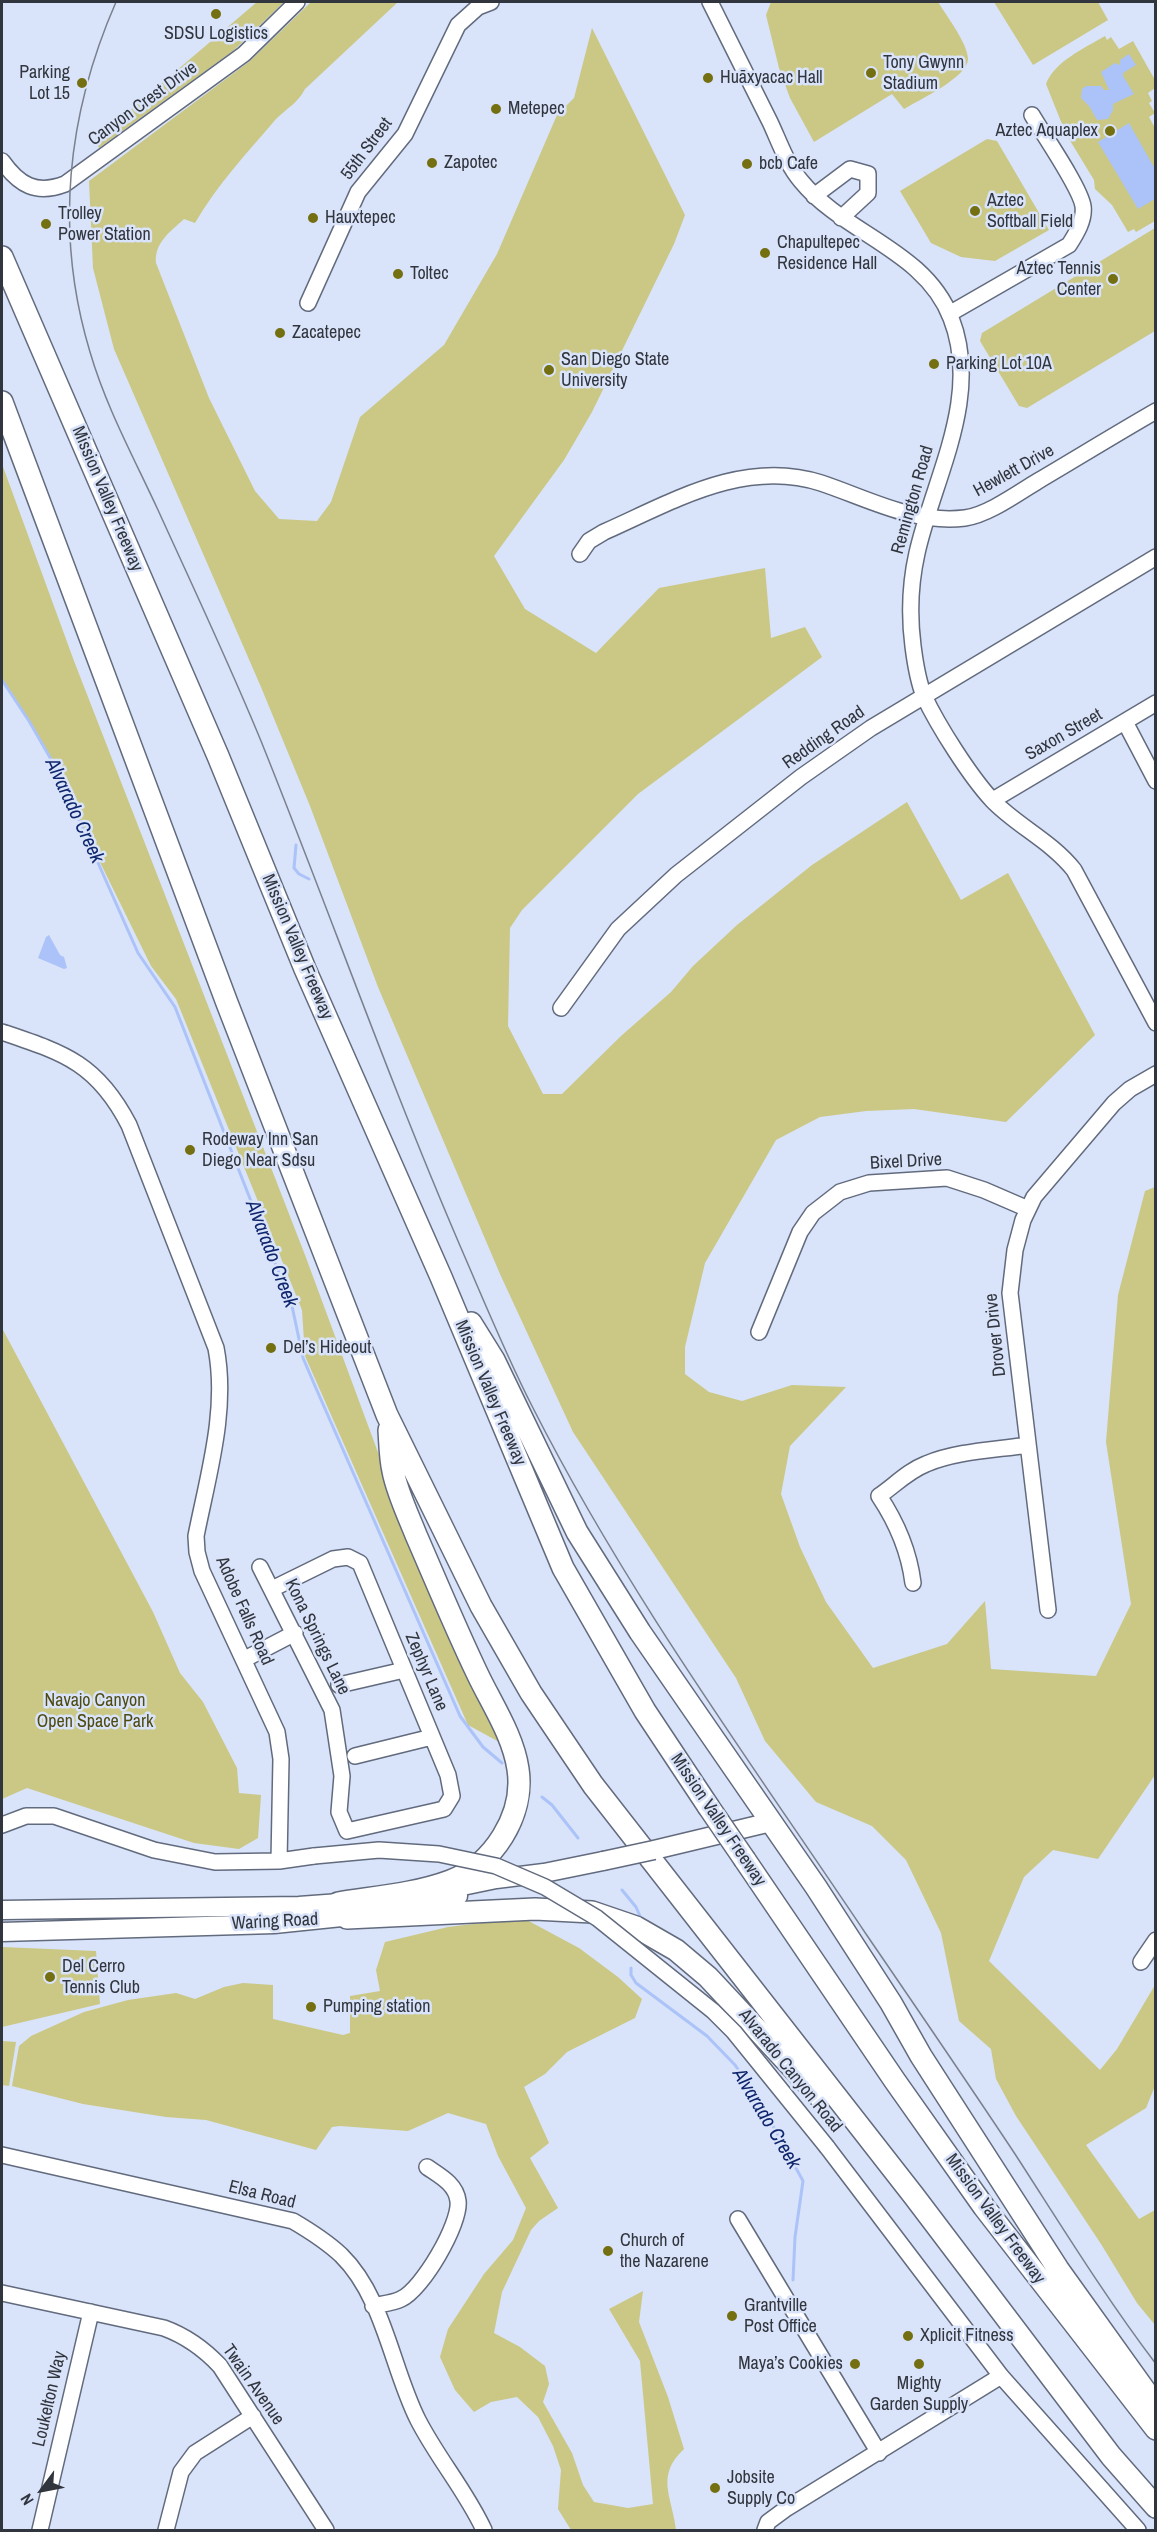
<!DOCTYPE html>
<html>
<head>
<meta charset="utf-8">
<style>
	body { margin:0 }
	#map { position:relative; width:1157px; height:2532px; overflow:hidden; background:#d9e3f9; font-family:"Archivo Narrow",sans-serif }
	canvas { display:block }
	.frame { position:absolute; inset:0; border:3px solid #31353d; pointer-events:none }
	.north { position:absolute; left:12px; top:2460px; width:60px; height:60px; -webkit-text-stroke:4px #d9e3f9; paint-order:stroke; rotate:238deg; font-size:16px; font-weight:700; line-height:24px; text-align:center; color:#31353d }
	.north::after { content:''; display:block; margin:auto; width:21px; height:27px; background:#31353d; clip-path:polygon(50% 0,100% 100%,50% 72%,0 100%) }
</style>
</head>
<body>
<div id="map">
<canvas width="1157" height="2532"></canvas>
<div class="frame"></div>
<div class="north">N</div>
</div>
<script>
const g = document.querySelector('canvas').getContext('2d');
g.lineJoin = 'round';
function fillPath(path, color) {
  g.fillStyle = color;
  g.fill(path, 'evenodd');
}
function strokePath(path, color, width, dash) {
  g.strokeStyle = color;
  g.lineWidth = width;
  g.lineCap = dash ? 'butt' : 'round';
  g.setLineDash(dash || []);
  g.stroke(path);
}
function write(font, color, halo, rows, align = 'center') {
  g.font = font + ' "Archivo Narrow",sans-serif';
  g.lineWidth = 5;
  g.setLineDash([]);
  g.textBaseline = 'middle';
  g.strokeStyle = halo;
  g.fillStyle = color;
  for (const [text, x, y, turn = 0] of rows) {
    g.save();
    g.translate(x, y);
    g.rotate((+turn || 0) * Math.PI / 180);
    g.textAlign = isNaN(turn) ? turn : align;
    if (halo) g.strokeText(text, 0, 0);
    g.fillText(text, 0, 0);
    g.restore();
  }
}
fillPath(new Path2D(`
	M257 2H284L233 51 99 148 95 140Z
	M311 2H398L305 89C298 103 287 108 276 119 247 153 217 185 195 223L184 219C170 232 154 243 156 263L209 398 255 491 279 519 317 521 331 502 360 417 444 345 497 254 557 115 574 98 592 28 685 215 674 244 592 412 564 460 494 556 525 609 596 653 659 588 765 568 771 638 805 627 822 657 638 794 522 910 510 928 508 1026 543 1094H562L621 1036 671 992 693 966 737 925 812 865 907 802 961 900 1008 873 1095 1035 1006 1122 914 1109 866 1111 820 1117 776 1140 705 1263 685 1347V1374L709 1392 742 1401 792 1385 846 1387 790 1446 781 1494 800 1547 826 1602 873 1668 947 1644 985 1601 991 1669 1096 1676 1131 1604 1106 1442 1118 1295 1145 1191 1155 1187V1775L1098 1859 1053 1850 1024 1877 989 1961 1100 2070 1117 2049 1155 1985V2086L1146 2108 1086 2145 1139 2219 1155 2210V2325L1137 2303 1101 2244 1016 2116 996 2079 991 2049 959 2021 941 1933 906 1860 872 1826 816 1802 765 1741 736 1678 573 1432 500 1274 378 987 310 806 261 687 114 349 93 268 89 181 250 61Z
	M771 2H938C946 15 968 44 968 59 968 77 919 100 904 109L892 94 814 142 790 98 779 68 766 15Z
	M994 2H1098L1108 20 1033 65Z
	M1105 36 1107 40 1111 37 1119 49 1133 41 1155 80V88L1148 93 1152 101 1149 103 1155 113 1149 117 1155 128V221L1136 232 1134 229 1128 232 1112 205 1095 189 1094 180 1066 134 1046 84C1055 61 1085 48 1105 36Z
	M987 139 997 141 1049 230 995 261 961 257 931 243 900 191Z
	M1155 228V331L1027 408 1019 406 980 341 982 333Z
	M2 464 74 661 305 1255 413 1547 501 1743 468 1725 305 1356 302 1310 176 999 151 966 39 738 2 680Z
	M2 1328 153 1612 180 1673 203 1702 237 1768 239 1793 261 1795 258 1838 239 1849 194 1843 27 1788 2 1799Z
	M523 1918 579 1948 618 1977 642 1999 635 2018 567 2052 545 2074 524 2087 549 2143 530 2158 558 2208 539 2221 531 2230 502 2292 494 2333 520 2347 545 2366 549 2384 543 2402 572 2453 583 2485 594 2502 628 2508 653 2504 640 2361 609 2309 643 2291 639 2322 668 2397 684 2449C655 2476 672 2496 676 2530H571L558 2509 561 2470 553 2446 538 2417 517 2397 491 2402 474 2412 455 2390 440 2357 448 2329 484 2274 513 2240 526 2208 498 2156 486 2124 448 2113 408 2131 340 2126 332 2127 316 2150 206 2120 166 2117 83 2104 12 2086 19 2046 31 2036 84 2012 128 2000 176 1993 195 1999 224 1987 243 1983 273 1985V2019L343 2035 350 2033V1996L380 1991 376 1970 385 1942 448 1927Z
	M2 1947 96 1951 100 2004 2 2027Z
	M2 2041 16 2042 9 2086 2 2085Z`), '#cac884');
fillPath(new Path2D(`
	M1129 54 1136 65 1123 73V76L1134 94 1113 104V110L1108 119 1097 120 1089 106 1081 98 1082 89 1086 86H1101L1104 90H1109L1101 72 1115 63 1120 65V60Z
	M1129 123 1155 169V199L1138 209 1098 142Z
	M49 935 60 955 64 957 67 968 64 969 38 958 46 937Z`), '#abc3f8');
strokePath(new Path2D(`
	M2 680 29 721 56 768 138 953 175 1007 292 1306 303 1358 315 1386 460 1716 483 1747 502 1763
	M296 845 294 868 299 874 309 879
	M542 1797 552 1805 578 1838
	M622 1890 636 1907 640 1916
	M631 1968V1975L636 1983 707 2036 735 2065 760 2102 803 2181 795 2237 793 2280`), '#abc3f8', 3);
const minor = new Path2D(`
	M710 2C730 42 750 82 770 122 779 141 787 165 801 181 844 234 925 250 951 318 982 397 934 477 917 553 910 584 909 615 913 646 915 662 918 681 924 696 938 726 970 776 992 800 1017 826 1051 841 1074 870L1156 1023
	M2 161C19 185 36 195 65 184L244 54 297 2
	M814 196 850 169 868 174V193L841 218
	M308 303 358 192 405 134 458 25 478 7 491 2
	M949 314 1069 245C1076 234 1085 220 1083 206 1080 187 1043 134 1032 115
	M580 554 589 541 604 532C672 502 744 458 821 483 869 499 913 524 965 518 988 515 1018 493 1038 481 1077 458 1116 434 1156 411
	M1125 722 1156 781
	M993 800 1156 703
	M561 1008 618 929 676 875 801 777 871 728 1156 557
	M2 1032C64 1053 97 1063 129 1125L216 1348C228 1410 208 1475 196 1536L197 1552 202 1571 277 1732 281 1759 279 1861
	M759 1332 800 1232 813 1213 840 1192 869 1183 947 1178 984 1190 1028 1209
	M260 1567 332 1710 342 1776 339 1812 347 1831 444 1809 452 1796 448 1775 360 1563 348 1557 333 1559 272 1589
	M913 1583C909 1551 897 1523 879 1496 895 1485 908 1471 926 1464 957 1451 995 1450 1028 1445
	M1048 1610 1010 1293 1015 1250 1023 1220 1034 1197 1114 1103 1130 1089 1156 1074
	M245 1659 295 1633
	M339 1685 404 1670
	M355 1756 432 1737
	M2 1825 26 1816H54L154 1850 215 1862 279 1861 314 1856
	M1141 1962 1156 1940
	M827 2147 1001 2376 1138 2530
	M2 2155 293 2221C310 2231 326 2241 341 2255 384 2297 392 2369 418 2420 438 2459 466 2491 484 2530
	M738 2219 879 2453
	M2 2293 164 2328C186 2336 204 2349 220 2366L326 2530
	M373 2306C382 2304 393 2303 401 2299 422 2290 461 2223 458 2201 456 2184 440 2176 427 2167
	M40 2530 91 2312
	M166 2530 181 2472 195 2453 253 2416
	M765 2530 768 2522 787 2508 1001 2376`);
const major = new Path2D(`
	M654 1850 771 1822
	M443 1890 496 1879 544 1873 603 1861
	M394 1909 458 1896
	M2 1910 299 1906 353 1902
	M2 1932 274 1924 361 1915`);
const highway = new Path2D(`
	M2 257 218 756 305 969 441 1277 563 1568 645 1711 708 1806
	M2 402 227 1003 387 1415 481 1606 531 1693 593 1785 914 2196 1111 2456 1156 2507
	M471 1323 494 1360 577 1532 640 1632 816 1887 891 2003 921 2056 1058 2269 1156 2406
	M745 1860 895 2081 984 2207 1156 2429
	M338 1903C375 1897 415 1894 450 1881 493 1865 525 1815 518 1769 513 1735 491 1703 477 1673 455 1627 436 1581 416 1535 408 1515 397 1492 393 1471 390 1458 390 1444 389 1430
	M347 1918 535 1909 592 1912 636 1927 676 1950 708 1977 820 2097`);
strokePath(minor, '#626b7e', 18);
strokePath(major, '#626b7e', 21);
strokePath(highway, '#626b7e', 24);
strokePath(minor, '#fff', 15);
strokePath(major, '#fff', 18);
strokePath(highway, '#fff', 21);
strokePath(new Path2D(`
	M116 2C67 114 54 233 90 352 106 407 134 458 158 510 193 587 229 663 261 741 329 910 389 1081 461 1248 484 1301 506 1355 532 1406 626 1592 750 1761 866 1934 916 2007 966 2080 1015 2154 1061 2225 1105 2297 1156 2364`), '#79808e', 1.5);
const minorBridge = new Path2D(`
	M314 1856 379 1850 439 1854 496 1866 545 1887 597 1918 713 2011 734 2032 827 2147`);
const majorBridge = new Path2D(`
	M603 1861 654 1850`);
const highwayBridge = new Path2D(`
	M708 1806 745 1860`);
strokePath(minorBridge, '#626b7e', 18, []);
strokePath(majorBridge, '#626b7e', 21, []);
strokePath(highwayBridge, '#626b7e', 24, []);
strokePath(minorBridge, '#fff', 15);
strokePath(majorBridge, '#fff', 18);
strokePath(highwayBridge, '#fff', 21);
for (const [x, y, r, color] of [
	[216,14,6,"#746f10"],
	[871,73,6,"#746f10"],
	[708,78,6,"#746f10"],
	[82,83,6,"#746f10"],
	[496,109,6,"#746f10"],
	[1110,131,6,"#746f10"],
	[432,163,6,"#746f10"],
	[747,164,6,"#746f10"],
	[975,211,6,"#746f10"],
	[313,218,6,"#746f10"],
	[46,224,6,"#746f10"],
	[765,253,6,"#746f10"],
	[398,274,6,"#746f10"],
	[1113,279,6,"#746f10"],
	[280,333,6,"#746f10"],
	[934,364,6,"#746f10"],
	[549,370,6,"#746f10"],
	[190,1150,6,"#746f10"],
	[271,1348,6,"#746f10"],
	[50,1977,6,"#746f10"],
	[311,2007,6,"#746f10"],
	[608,2251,6,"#746f10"],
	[732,2316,6,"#746f10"],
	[908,2336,6,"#746f10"],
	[855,2364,6,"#746f10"],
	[919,2364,6,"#746f10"],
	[715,2488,6,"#746f10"]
]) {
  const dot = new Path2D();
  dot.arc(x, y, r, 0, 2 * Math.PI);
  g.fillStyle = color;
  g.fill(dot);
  strokePath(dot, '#d9e3f9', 2);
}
write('18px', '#31353d', '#d9e3f9', [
	["SDSU Logistics",216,34,"center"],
	["Tony Gwynn",883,63],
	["Stadium",883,84],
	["Parking",70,73,"right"],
	["Lot 15",70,94,"right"],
	["Huāxyacac Hall",720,78],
	["Metepec",508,109],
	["Aztec Aquaplex",1098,131,"right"],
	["Zapotec",444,163],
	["bcb Cafe",759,164],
	["Aztec",987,201],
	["Softball Field",987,222],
	["Trolley",58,214],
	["Power Station",58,235],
	["Hauxtepec",325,218],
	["Chapultepec",777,243],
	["Residence Hall",777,264],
	["Aztec Tennis",1101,269,"right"],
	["Center",1101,290,"right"],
	["Toltec",410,274],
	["Zacatepec",292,333],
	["San Diego State",561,360],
	["University",561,381],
	["Parking Lot 10A",946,364],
	["Rodeway Inn San",202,1140],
	["Diego Near Sdsu",202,1161],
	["Del’s Hideout",283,1348],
	["Del Cerro",62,1967],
	["Tennis Club",62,1988],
	["Pumping station",323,2007],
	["Church of",620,2241],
	["the Nazarene",620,2262],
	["Grantville",744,2306],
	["Post Office",744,2327],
	["Xplicit Fitness",920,2336],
	["Maya’s Cookies",843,2364,"right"],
	["Mighty",919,2384,"center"],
	["Garden Supply",919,2405,"center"],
	["Jobsite",727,2478],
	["Supply Co",727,2499]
], 'left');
write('18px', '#31353d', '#d9e3f9', [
	["Canyon Crest Drive",143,104,-36],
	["55th Street",367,149,-53],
	["Hewlett Drive",1014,471,-29],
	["Mission Valley Freeway",107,499,67],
	["Remington Road",913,500,-74],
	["Saxon Street",1064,735,-30],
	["Redding Road",824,738,-35],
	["Mission Valley Freeway",297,947,67],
	["Bixel Drive",906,1162,-3],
	["Drover Drive",996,1335,-96],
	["Mission Valley Freeway",490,1393,67],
	["Adobe Falls Road",244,1611,66],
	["Kona Springs Lane",317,1637,64],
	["Zephyr Lane",426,1672,67],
	["Mission Valley Freeway",718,1820,56],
	["Waring Road",275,1922,-3],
	["Alvarado Canyon Road",790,2071,51],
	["Elsa Road",262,2195,14],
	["Mission Valley Freeway",995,2219,54],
	["Twain Avenue",253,2385,55],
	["Loukelton Way",50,2399,-77]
]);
write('18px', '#4f4b10', '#d9e3f9', [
	["Navajo Canyon",95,1701],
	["Open Space Park",95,1722]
]);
write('italic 20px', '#0f266e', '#d9e3f9', [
	["Alvarado Creek",74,811,65],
	["Alvarado Creek",271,1254,69],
	["Alvarado Creek",766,2119,59]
]);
</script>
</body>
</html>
